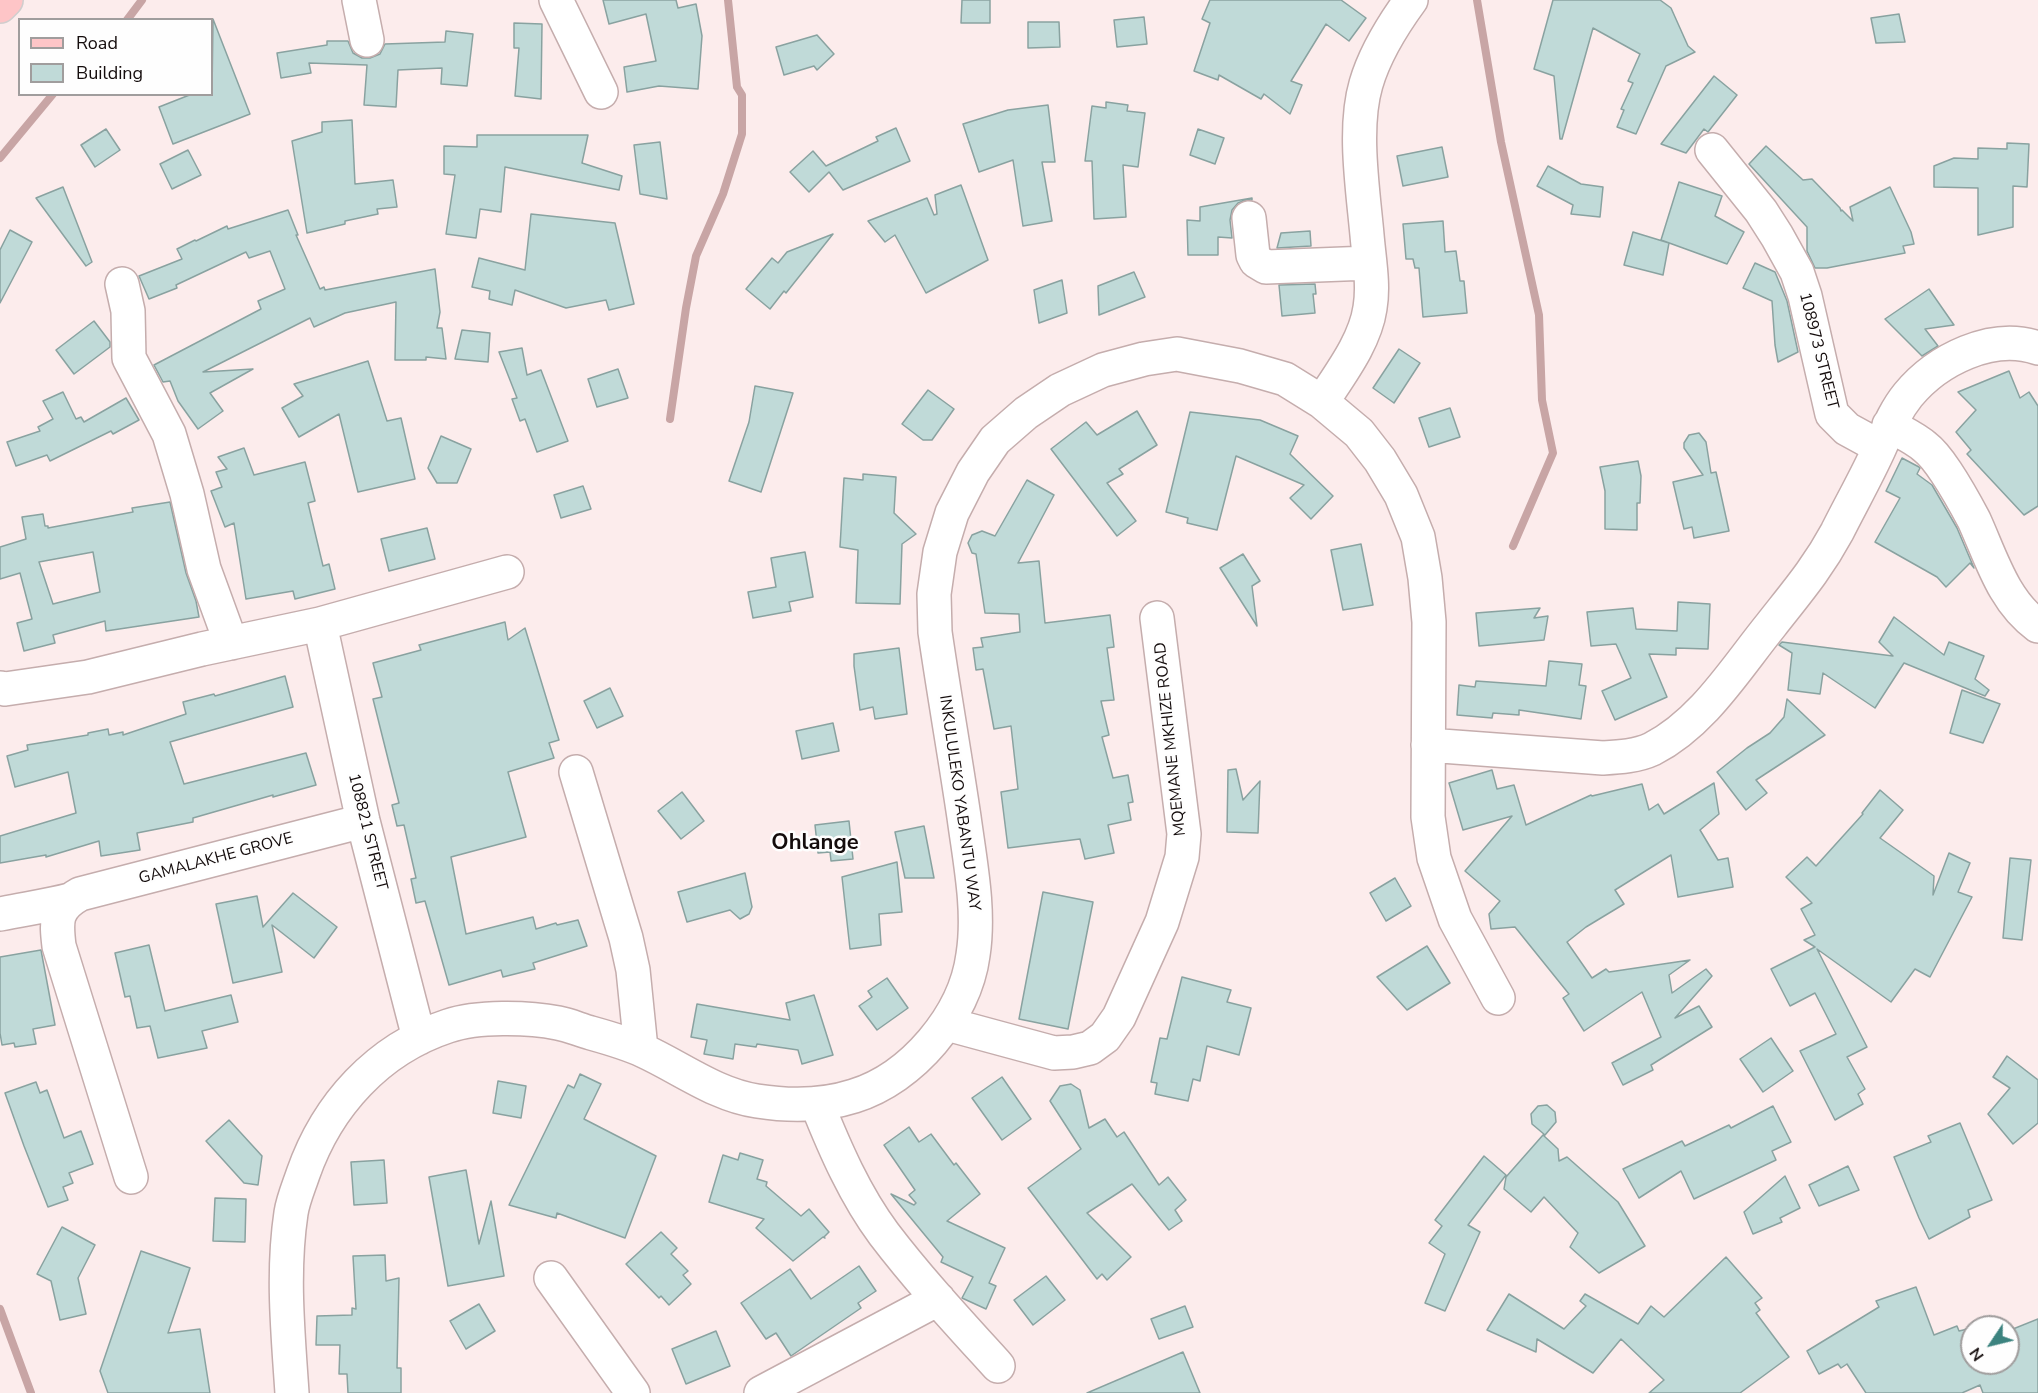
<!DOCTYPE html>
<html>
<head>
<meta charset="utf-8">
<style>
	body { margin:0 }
	#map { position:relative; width:2038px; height:1393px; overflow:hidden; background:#fcecec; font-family:"Nunito Sans",sans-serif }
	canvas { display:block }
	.legend { position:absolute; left:18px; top:18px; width:195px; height:78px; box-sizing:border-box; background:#fefefe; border:2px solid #a09d9d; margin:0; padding:8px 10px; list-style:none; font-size:18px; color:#140c0c }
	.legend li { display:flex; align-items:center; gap:12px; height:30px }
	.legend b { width:30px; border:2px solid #a09d9d }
	.north { position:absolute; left:1960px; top:1315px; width:60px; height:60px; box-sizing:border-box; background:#fefefe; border:2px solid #a09d9d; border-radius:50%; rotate:235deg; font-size:16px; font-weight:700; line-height:24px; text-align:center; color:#140c0c }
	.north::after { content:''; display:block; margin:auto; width:21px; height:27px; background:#3c837f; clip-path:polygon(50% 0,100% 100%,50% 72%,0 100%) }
</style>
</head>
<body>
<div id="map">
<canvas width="2038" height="1393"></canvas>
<ul class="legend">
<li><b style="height:8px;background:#fec5c7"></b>Road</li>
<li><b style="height:16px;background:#c0dad8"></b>Building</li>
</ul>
<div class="north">N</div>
</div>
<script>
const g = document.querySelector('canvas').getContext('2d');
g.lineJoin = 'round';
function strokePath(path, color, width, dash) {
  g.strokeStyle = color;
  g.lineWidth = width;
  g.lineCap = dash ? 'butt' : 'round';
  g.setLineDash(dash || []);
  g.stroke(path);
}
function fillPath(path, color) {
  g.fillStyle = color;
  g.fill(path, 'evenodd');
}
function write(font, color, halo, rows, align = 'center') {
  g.font = font + ' "Nunito Sans",sans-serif';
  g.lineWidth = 5;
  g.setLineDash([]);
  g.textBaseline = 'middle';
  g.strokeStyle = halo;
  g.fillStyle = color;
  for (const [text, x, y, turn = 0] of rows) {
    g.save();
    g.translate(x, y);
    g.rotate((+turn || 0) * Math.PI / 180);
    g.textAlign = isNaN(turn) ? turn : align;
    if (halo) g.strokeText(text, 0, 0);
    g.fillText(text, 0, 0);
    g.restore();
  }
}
strokePath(new Path2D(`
	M1477 0 1501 142 1539 315 1542 400 1553 453 1513 546
	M127 20 142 0
	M0 158 53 94
	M670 419 686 308 696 256 723 194 742 134V95L737 87 728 0
	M0 1309 31 1393`), '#c8a5a5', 8);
const building = new Path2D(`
	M603 0H676L678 8 696 4 702 36 698 89 659 86 627 92 624 67 656 61 646 14 609 24Z
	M962 0H990V23H961Z
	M1210 0H1341L1366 18 1349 41 1326 24 1291 81 1302 85 1290 114 1264 94 1261 99 1219 75 1218 80 1194 71 1210 23 1202 19Z
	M1553 0H1660L1671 8 1688 46 1695 52 1666 66 1636 134 1617 127 1624 110 1621 109 1633 83 1628 81 1640 54 1593 28 1562 139H1560L1554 76 1534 69Z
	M1899 14 1905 42 1876 43 1871 18Z
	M1144 17 1147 44 1117 47 1114 20Z
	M213 19 250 114 173 144 159 107 192 94H212Z
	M1028 22H1059L1060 47 1028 48Z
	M514 23 542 24 541 99 515 96 519 48H514Z
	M446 31 473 34 467 86 441 84 442 68 398 70 396 107 364 105 367 65 309 63 311 73 281 78 277 53 327 45V41H348L353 53 362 58H370L380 54 385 44 445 42Z
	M817 35 834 54 817 70 814 66 784 75 776 47Z
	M1714 76 1737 95 1708 132 1704 129 1686 153 1661 144Z
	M1106 102 1128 105 1127 111 1145 113 1138 167 1123 165 1126 217 1094 219 1092 161H1085L1092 106 1106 108Z
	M1048 105 1055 162H1042L1052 221 1023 226 1013 160 979 172 963 124 1008 110Z
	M352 120 355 184 393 180 397 207 377 209 378 214 345 221V224L307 233 292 141 322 132V122Z
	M896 128 910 161 843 190 829 172 809 192 790 172 813 151 826 166 878 141 876 137Z
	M106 129 120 150 95 167 81 145Z
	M1198 129 1224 138 1215 164 1190 155Z
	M477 135H588L582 163 622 176 619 190 505 167 501 212 480 209 476 238 446 234 455 175 444 174V146L477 147Z
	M660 142 667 199 640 194 634 145Z
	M2007 143 2029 144 2027 187 2013 186V227L1978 235V188L1934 187V166L1954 158 1978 159V148L2007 149Z
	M1766 146 1803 180 1812 179 1840 208 1841 211 1842 210 1853 221 1850 207 1890 187 1911 232 1914 244 1903 246 1905 253 1827 268H1815L1807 251V227L1749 164Z
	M1442 147 1448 177 1403 186 1397 156Z
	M188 150 201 175 172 189 160 164Z
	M1548 166 1581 184 1603 187 1600 217 1571 214 1573 205 1537 186Z
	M1679 182 1722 196 1715 216 1744 232 1727 264 1661 240Z
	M961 185 988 260 926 293 895 235 885 242 868 221 927 198 934 215 937 214 935 195Z
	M63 187 92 262 86 266 36 198Z
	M1252 198V200H1246L1238 203 1232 210 1230 220 1232 238 1218 237V255H1188L1187 220 1200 221V207Z
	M288 210 298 235H296L320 289 324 287 325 290 435 269 440 312 437 328H442L446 359 426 357V360H395L396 302 345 313 314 327 310 318 203 372 253 369 210 393 223 411 198 429 178 401 170 381 163 382 154 365 261 309 258 301 285 289 270 251 249 258 246 252 176 285 177 288 149 299 139 276 182 259 177 249 195 240 196 241 227 226 228 229Z
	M531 214 615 223 634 304 609 310 606 300 566 308 515 290 512 305 489 299 490 291 472 287 479 258 525 270Z
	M1443 221 1445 252 1456 251 1460 281H1464L1467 313 1423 317 1419 268H1415L1413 259H1406L1403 224Z
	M10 230 32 242 0 303V250Z
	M1310 231 1311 246 1277 248 1281 233Z
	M1633 232 1669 243 1663 275 1624 265Z
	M833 234 786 293 784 291 770 309 746 289 772 258 778 263 787 252Z
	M1755 263 1775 272 1787 301 1798 352 1778 362 1775 345 1772 301 1743 288Z
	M1134 272 1145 297 1099 315 1098 286Z
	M1062 280 1067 313 1039 323 1034 290Z
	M1315 284 1316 294H1313L1315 313 1282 316 1279 285Z
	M1929 289 1954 325 1925 329 1938 346 1922 356 1885 319Z
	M94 321 110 342V347L74 374 56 350Z
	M462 330 490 333 488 362 455 359Z
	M522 348 527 375 541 370 568 441 537 452 525 419 520 421 512 399 517 398 499 352Z
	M1399 349 1420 363 1394 403 1373 388Z
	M368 361 387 421 401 418 415 479 358 492 339 414 299 437 282 408 303 396 294 384Z
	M618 369 628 398 597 407 588 379Z
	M2009 371 2020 398 2029 392 2038 406V506L2024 515 1967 454 1971 450 1956 432 1976 410 1958 392Z
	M755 386 793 393 761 492 729 481 749 422Z
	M928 390 954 409 932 440H923L902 424Z
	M63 392 76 419 81 417 84 422 126 398 139 420 113 434 111 431 50 461 47 455 16 466 7 442 40 431 38 427 53 419 43 401Z
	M1450 408 1460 437 1429 447 1419 418Z
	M1137 411 1157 445 1119 469 1123 474 1107 483 1136 521 1117 536 1051 449 1086 422 1097 435Z
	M1190 412 1260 420 1298 436 1290 454 1333 496 1311 519 1290 498 1304 485 1236 456 1217 530 1187 523 1188 518 1166 512Z
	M1699 433 1706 442 1711 473 1716 472 1729 531 1694 538 1692 527 1684 529 1673 482 1703 475 1684 448V443L1689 435Z
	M441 436 471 449 457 483H437L428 468Z
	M244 448 254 475 305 462 315 501 308 503 323 566 329 564 335 589 295 599 293 591 246 599 234 523 225 527 211 491 222 487 216 472 227 469 218 457Z
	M1902 458 1919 467 1920 468 1917 474 1932 485 1957 528 1974 568 1970 563 1946 587 1937 577 1875 542 1900 498 1886 491Z
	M1638 461 1641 476 1640 503H1637V530L1605 529V491L1600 467Z
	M863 474 896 477 894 513 916 534 902 544 900 604 856 603 858 550 840 547 844 478 863 480Z
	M1027 480 1054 495 1018 563 1039 561 1045 623 1110 615 1114 647 1107 648 1114 700 1101 701 1109 735 1102 737 1113 778 1128 775 1133 802 1128 803 1131 820 1108 825 1114 853 1085 859 1080 839 1008 848 1001 792 1018 789 1011 726 994 729 983 669 976 670 973 648 983 647 981 638 1020 632 1019 614 985 613 976 554 972 553 968 543 972 535 982 531 995 536Z
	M583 486 591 509 561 518 554 495Z
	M170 502 186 573 196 601 199 617 106 631 105 621 53 635 55 643 24 651 17 623 32 619 20 573 0 579V547L26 539 22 517 43 514 45 526H48V528L133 512 132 508ZM93 552 100 592 53 604 39 562Z
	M427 528 435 559 389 571 381 539Z
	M1361 544 1373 605 1343 610 1331 550Z
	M805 552 813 597 789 602 791 611 753 618 748 592 776 587 771 558Z
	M1243 554 1260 581 1252 586 1257 626 1220 568Z
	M1678 602 1710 604 1708 649 1676 648V655L1649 654 1667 697 1615 720 1602 691 1631 678 1616 644 1591 646 1587 612 1633 608 1636 629 1677 631Z
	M1540 608 1534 618 1548 616 1544 640 1479 646 1476 613Z
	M1894 617 1944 655 1949 642 1984 656 1975 679 1989 690 1985 696 1904 663 1875 708 1823 673 1820 694 1788 690 1792 653 1779 645 1782 642 1893 656 1879 642Z
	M505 622 508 640 525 628 559 740 549 743 554 758 508 772 526 837 451 857 466 934 533 917 536 929 556 923 557 925 578 920 587 946 533 963 535 969 503 977 501 970 449 985 425 901 416 903 411 879 416 878 404 825 397 826 392 805 399 803 373 699 382 697 373 663 421 650 419 645Z
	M899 648 907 714 875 719 873 707 860 710 854 666V654Z
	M1549 661 1582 664 1579 685 1586 686 1581 719 1519 710V715L1493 713 1492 718 1457 715 1459 685 1475 687 1476 681 1546 686Z
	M285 676 293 707 170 742 184 784 306 753 316 785 273 797V795L193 818V822L137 833 140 850 101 856 99 841 46 857V855L0 863V836L76 813 68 772 15 787 7 756 28 750 27 745 88 735V733L108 729 109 735 123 732V735L186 714 183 702 214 694 215 696Z
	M610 688 623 716 597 728 584 701Z
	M1962 690 2000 704 1983 743 1950 733Z
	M1787 699 1825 735 1756 780 1767 793 1746 810 1717 772 1747 748 1770 733 1784 717Z
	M833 723 839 751 802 759 796 731Z
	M1236 769 1243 800 1260 781 1258 833 1227 832 1228 770Z
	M1492 770 1497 789 1514 785 1526 825 1591 795 1592 796 1642 784 1649 810 1658 804 1664 814 1714 783 1719 814 1700 830 1718 860 1728 858 1733 887 1678 897 1671 855 1615 890 1624 904 1586 927 1567 942 1592 978 1606 969 1609 972 1690 960 1669 975 1672 993 1706 969 1712 976 1675 1018 1699 1006 1712 1027 1651 1065 1653 1070 1623 1085 1612 1063 1661 1037 1642 992 1584 1031 1563 998 1569 994 1515 927 1491 929 1489 914 1500 901 1465 871 1512 816 1463 830 1449 783Z
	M1880 790 1903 810 1880 838 1934 876 1933 895 1949 853 1970 863 1958 892 1972 897 1930 977 1915 969 1891 1002 1817 949 1867 1047 1847 1057 1865 1089 1858 1094 1863 1104 1835 1120 1800 1051 1836 1034 1815 993 1790 1006 1771 969 1815 947 1804 940 1815 935 1801 909 1812 903 1786 877 1807 857 1816 866 1863 814 1862 813Z
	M682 792 704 821 681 839 658 811Z
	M849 821 853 859 831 861 830 852 818 853 815 825Z
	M924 826 934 878H905L895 832Z
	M2010 858 2031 860 2022 940 2003 938Z
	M897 862 902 912 879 914 881 945 850 949 842 877Z
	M745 873 752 907 749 914 740 919 730 910 687 922 678 892Z
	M1395 878 1411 906 1386 921 1370 893Z
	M1043 892 1093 902 1068 1029 1019 1019Z
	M293 893 337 927 314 958 272 925 282 972 233 983 216 904 257 896 263 927Z
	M149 945 165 1011 231 995 238 1022 202 1031 207 1048 158 1058 150 1026 137 1028 130 996 125 997 115 953Z
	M1427 946 1450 983 1407 1010 1377 977Z
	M41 950 55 1025 33 1029 36 1044 15 1047 14 1043 2 1045 0 1033V957Z
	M1182 977 1231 990 1227 1002 1251 1008 1239 1055 1207 1046 1200 1081 1193 1079 1188 1101 1155 1094 1157 1083 1151 1082 1160 1038 1167 1039Z
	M887 978 908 1008 877 1030 859 1006 872 997 868 991Z
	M814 995 833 1055 802 1064 798 1050 757 1044 756 1047 735 1044 733 1059 704 1054 707 1040 691 1037 697 1004 790 1020 786 1003Z
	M1771 1038 1793 1071 1763 1092 1740 1059Z
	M2007 1056 2038 1080V1123L2013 1144 1988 1114 2010 1088 1993 1077Z
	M580 1074 601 1084 584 1119 656 1156 625 1238 557 1213 556 1218 509 1205 568 1085 574 1088Z
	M1002 1077 1031 1119 1002 1140 972 1098Z
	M498 1081 526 1086 521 1118 493 1113Z
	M36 1082 40 1093 47 1090 64 1138 81 1131 93 1164 69 1173 73 1183 63 1187 68 1200 48 1207 24 1146 5 1093Z
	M1071 1084 1080 1090 1089 1128 1105 1119 1117 1137 1124 1132 1159 1185 1168 1177 1186 1200 1175 1210 1182 1221 1169 1230 1132 1184 1087 1213 1131 1257 1107 1280 1102 1274 1097 1279 1028 1188 1081 1149 1050 1101 1060 1086Z
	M1547 1105 1555 1112 1556 1122 1545 1135 1532 1124 1531 1114 1538 1106Z
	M1773 1106 1791 1142 1772 1151 1776 1160 1694 1199 1681 1171 1639 1198 1623 1169 1682 1141 1685 1146 1729 1125 1731 1128Z
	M229 1120 262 1156 258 1185 244 1183 206 1141Z
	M1960 1123 1992 1200 1968 1210 1970 1217 1929 1239 1919 1218 1894 1157 1931 1142 1928 1136Z
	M909 1127 919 1142 931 1134 954 1165 956 1163 980 1194 947 1221 1005 1248 989 1283 996 1286 986 1309 962 1298 973 1277 941 1262 943 1257 891 1194 914 1205 916 1203 909 1195 915 1190 884 1145Z
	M1543 1135 1558 1149 1559 1161 1567 1157 1618 1202 1645 1246 1599 1273 1570 1247 1578 1233 1544 1197 1531 1212 1504 1189 1506 1177Z
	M740 1153 763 1160 757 1179 767 1182 766 1186 801 1216 809 1209 829 1232 824 1237 825 1238 823 1237 793 1261 756 1228 764 1219 709 1202 723 1155 738 1160Z
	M1484 1156 1506 1175 1468 1225 1480 1232 1445 1311 1425 1303 1445 1254 1429 1243 1442 1226 1435 1220Z
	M384 1160 387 1203 354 1205 351 1162Z
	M1848 1166 1859 1190 1819 1206 1809 1185Z
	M466 1170 479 1244 491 1201 504 1276 448 1286 429 1177Z
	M1785 1176 1800 1208 1780 1218 1782 1222 1753 1234 1744 1212Z
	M215 1198 246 1199 245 1242 213 1241Z
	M62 1227 95 1245 78 1278 86 1314 60 1320 51 1281 37 1274Z
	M661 1232 677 1248 671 1254 688 1271 683 1275 691 1284 669 1305 661 1296 659 1298 626 1264Z
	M141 1251 190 1268 168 1333 200 1329 210 1393H108L100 1371Z
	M385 1255 386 1281 399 1278 397 1368H401V1393H348L347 1374H339L340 1345H316L317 1316 352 1315V1308L356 1309 353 1256Z
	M1726 1257 1762 1298 1755 1303 1760 1310 1756 1313 1789 1357 1740 1393H1649L1664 1380 1621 1339 1593 1373 1537 1339 1536 1352 1487 1330 1509 1294 1564 1329 1586 1306 1580 1301 1585 1294 1638 1324 1651 1306 1664 1317Z
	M859 1266 876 1291 858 1303 861 1308 791 1356 776 1333 766 1339 741 1303 790 1269 811 1299Z
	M1046 1276 1065 1300 1033 1325 1014 1300Z
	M1916 1287 1934 1335 1957 1326 1959 1331 1972 1328V1363H2008V1331L2038 1319V1393H1983L1980 1385 1962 1393H1866L1847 1364 1841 1368 1838 1364 1819 1374 1807 1351 1879 1307 1876 1301Z
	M479 1304 495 1331 466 1349 450 1321Z
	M1185 1306 1193 1327 1159 1339 1151 1319Z
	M716 1331 730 1366 686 1384 672 1349Z
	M1183 1352 1200 1393H1087Z`);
fillPath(building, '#c0dad8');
strokePath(building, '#89a2a0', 1.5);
const minor = new Path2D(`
	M359 0 367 40
	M556 0 601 92
	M1712 150 1761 211 1777 236 1797 272 1805 296 1832 414 1847 429 1880 447
	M1249 218 1253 255 1256 261 1266 267 1369 263
	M122 284 128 311 129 358 169 434 187 494 204 569 231 643
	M1322 402C1340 374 1365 342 1370 308 1374 285 1369 259 1367 235 1363 190 1353 128 1366 84 1375 53 1392 26 1411 0
	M1889 425C1901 432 1915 438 1925 447 1933 453 1940 463 1946 472 1956 487 1965 503 1974 520 1991 557 2003 601 2038 626
	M320 624 363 821 419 1038
	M0 688 5 689 88 677 202 649 320 624 507 572
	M1428 745 1603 758C1620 757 1637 756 1652 749 1703 723 1736 668 1771 625 1796 593 1817 569 1837 532 1851 504 1867 476 1880 447 1888 429 1895 411 1908 395 1937 360 1992 332 2038 348
	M576 772 626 938 633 970 641 1049
	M0 914C24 909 47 906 70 900
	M947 1024 1054 1053 1073 1052 1090 1048 1105 1037 1119 1017 1162 922 1182 857 1184 834 1157 618
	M817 1104C835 1149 855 1195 884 1234 919 1280 959 1323 998 1366
	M131 1177 59 946C56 921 55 908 80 894L363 821
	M551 1278 633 1393
	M292 1393C288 1333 282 1273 291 1213 293 1200 299 1186 303 1174 327 1105 378 1049 448 1026 477 1016 528 1017 558 1023 569 1025 580 1030 591 1033 609 1038 627 1043 644 1051 681 1068 716 1095 757 1101 789 1106 823 1106 854 1096 912 1078 965 1016 973 955 980 910 970 862 964 817 955 756 944 694 935 632L934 594 940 552 952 513 973 472 995 440 1026 413 1060 390 1103 370 1144 359 1177 354 1240 366 1285 379 1322 402 1359 433 1380 460 1401 495 1418 537 1425 578 1429 622 1428 817 1434 858 1455 919 1498 998
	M761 1393 938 1299`);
const major = new Path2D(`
	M0 6 6 0`);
strokePath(minor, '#c5adad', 36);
strokePath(major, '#d0cece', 36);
strokePath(minor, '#fff', 33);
strokePath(major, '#fec5c7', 33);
write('16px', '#140c0c', '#fefefe', [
	["108973 STREET",1818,351,76],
	["MQEMANE MKHIZE ROAD",1171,739,-96],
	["INKULULEKO YABANTU WAY",959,803,82],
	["108821 STREET",367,832,76],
	["GAMALAKHE GROVE",216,859,-15]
]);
write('bold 22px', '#140c0c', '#fefefe', [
	["Ohlange",815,844]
]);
</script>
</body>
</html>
